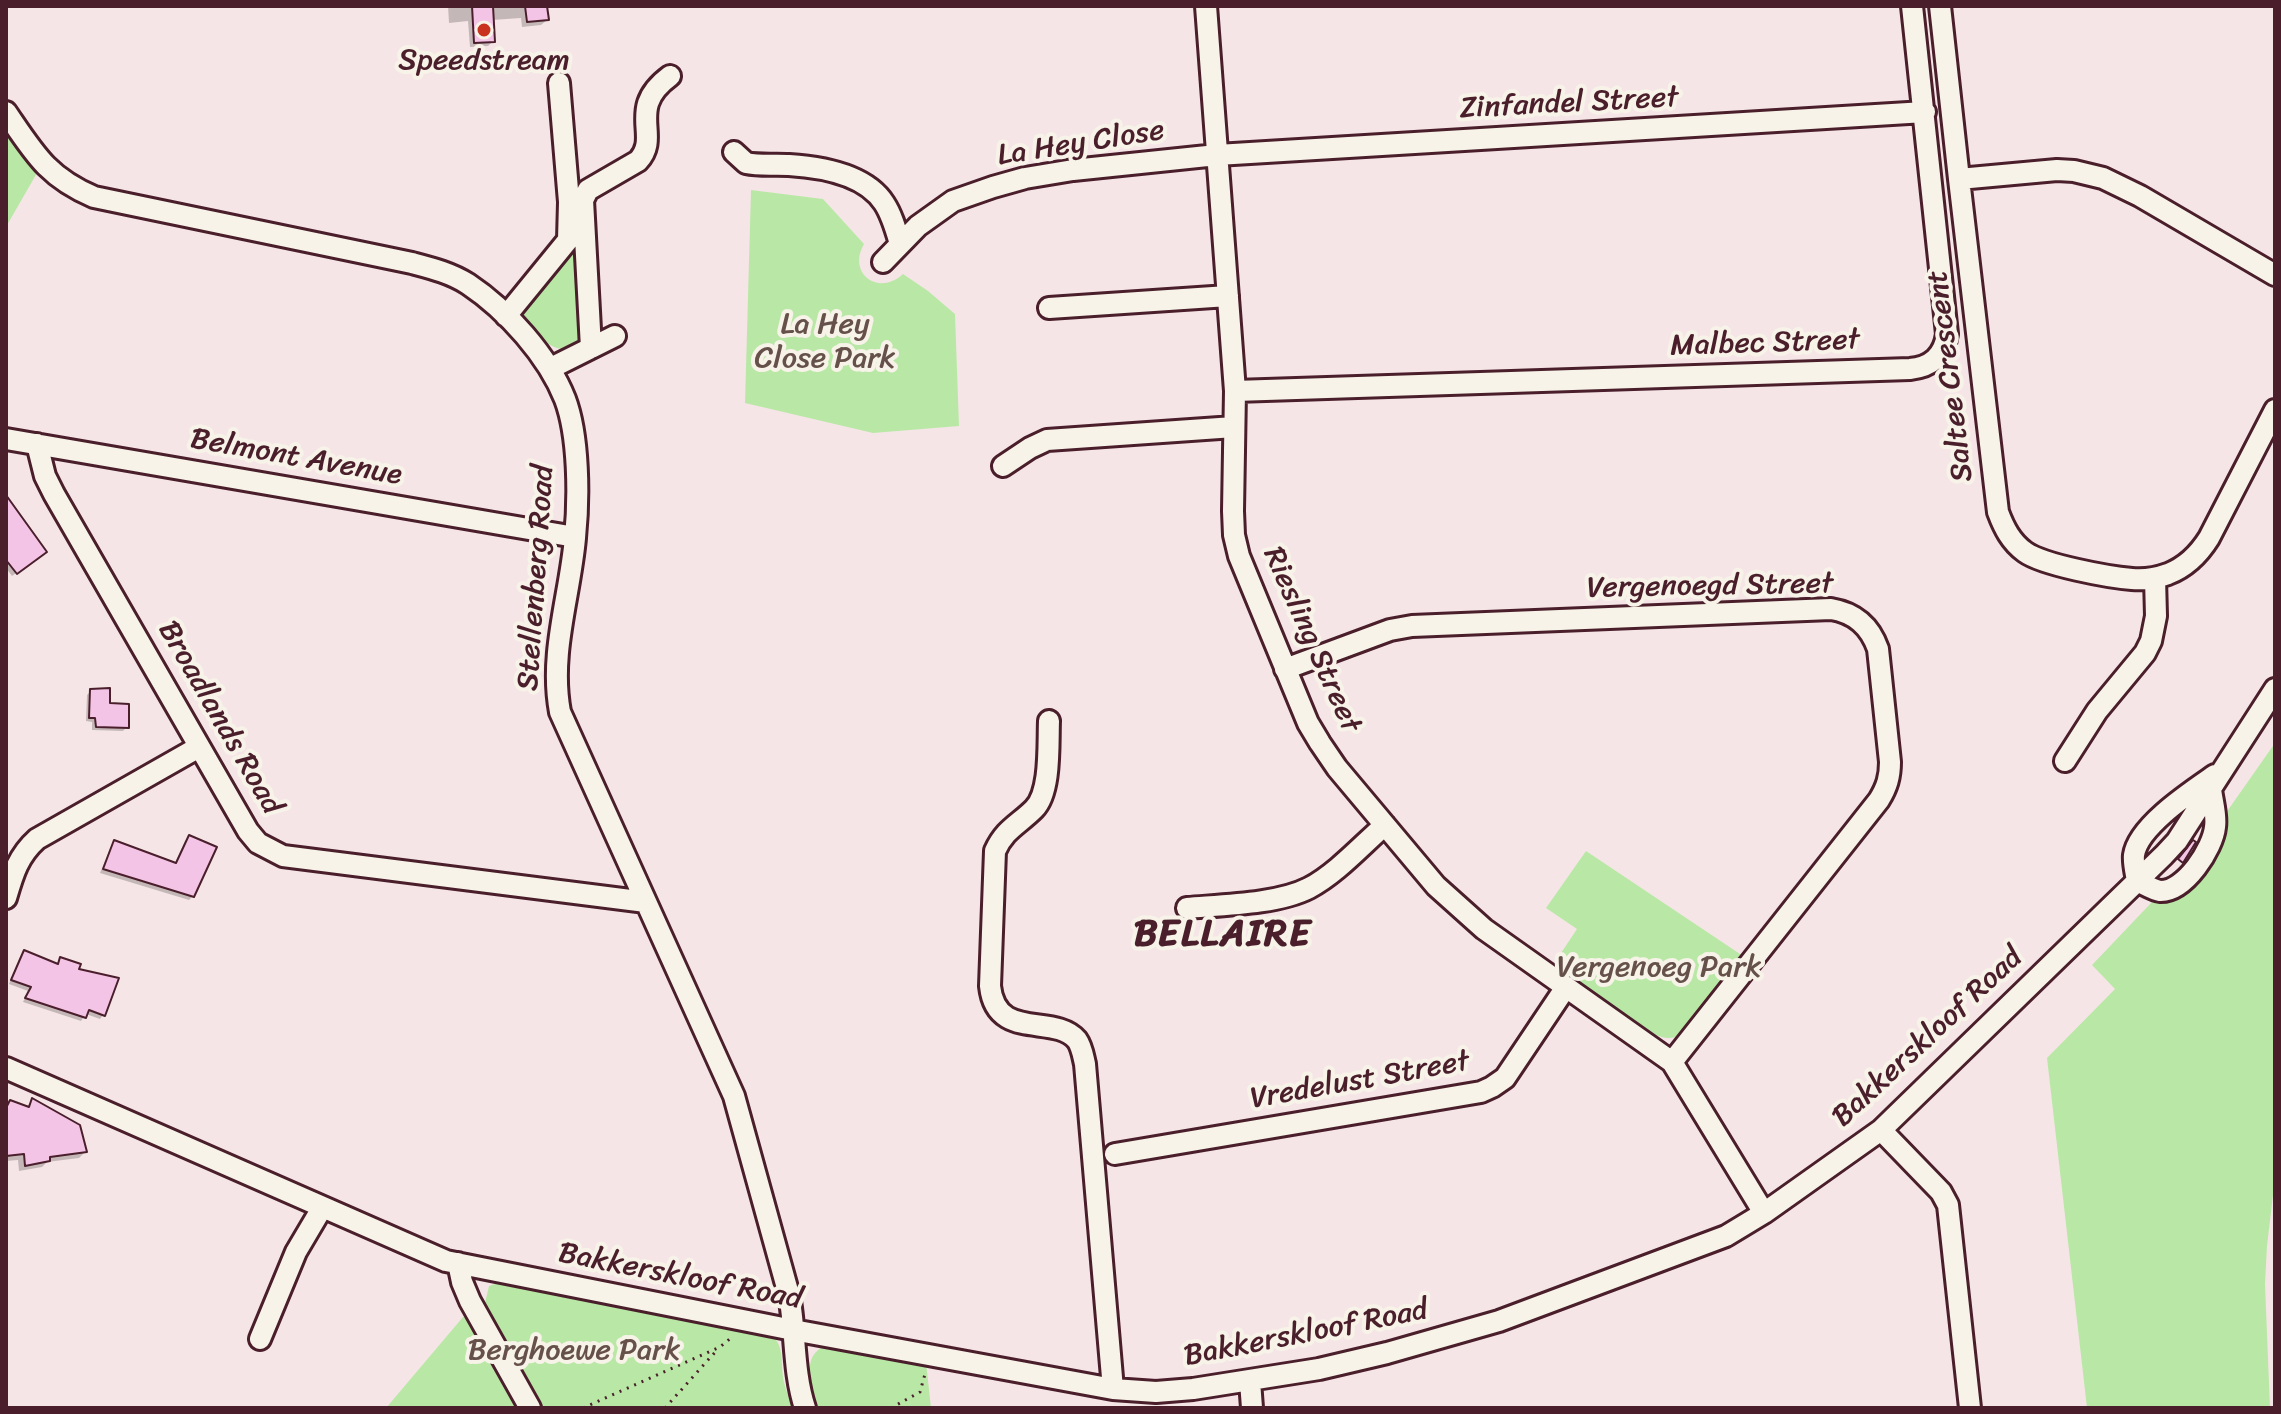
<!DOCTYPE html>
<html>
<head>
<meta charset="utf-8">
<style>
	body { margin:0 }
	#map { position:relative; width:2281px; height:1414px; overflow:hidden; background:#f6e5e7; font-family:Sriracha,sans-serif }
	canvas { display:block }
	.frame { position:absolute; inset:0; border:8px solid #4a1f2b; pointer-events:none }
</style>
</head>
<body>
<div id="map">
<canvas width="2281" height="1414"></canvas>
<div class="frame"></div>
</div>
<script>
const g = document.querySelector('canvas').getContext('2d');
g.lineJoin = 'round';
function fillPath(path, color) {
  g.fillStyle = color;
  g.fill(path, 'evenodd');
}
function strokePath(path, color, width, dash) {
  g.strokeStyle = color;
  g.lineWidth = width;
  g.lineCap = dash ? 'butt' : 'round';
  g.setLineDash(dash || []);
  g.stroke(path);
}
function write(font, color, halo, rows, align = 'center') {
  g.font = font + ' Sriracha,sans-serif';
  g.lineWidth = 8;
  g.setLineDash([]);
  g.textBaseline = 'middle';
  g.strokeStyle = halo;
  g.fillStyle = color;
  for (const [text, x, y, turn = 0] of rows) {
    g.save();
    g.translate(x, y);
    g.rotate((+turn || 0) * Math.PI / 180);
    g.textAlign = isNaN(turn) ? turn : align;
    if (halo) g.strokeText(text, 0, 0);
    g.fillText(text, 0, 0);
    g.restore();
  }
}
fillPath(new Path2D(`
	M6 130 37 173 6 227Z
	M751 190 823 199 864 244C847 273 878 297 903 274L928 291 955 314 959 426 873 433 745 403Z
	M580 243 582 340C557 366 533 329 516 312L569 249Z
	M2275 743V1178L2267 1246 2265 1284 2270 1408H2087L2047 1058 2115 989 2092 965 2152 902 2178 891 2224 832 2228 810Z
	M1586 851 1743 956 1681 1035C1672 1039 1665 1039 1656 1035L1553 965 1577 929 1546 908Z
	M507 1280 769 1333C786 1344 780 1365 784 1382 786 1391 790 1400 793 1408H541L489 1315 485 1303 489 1286Z
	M468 1316 519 1408H386L463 1317Z
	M827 1345 926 1362 931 1408H818C812 1386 799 1355 827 1345Z`), '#b9e8a6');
fillPath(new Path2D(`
	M448 6H545L547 20 541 25 522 27 521 18 492 20 493 41 488 46 470 47 468 21 449 23Z
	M6 496 41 555 12 576 6 568Z
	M91 691 108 705 127 727 123 731 92 730V722L86 721 87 695Z
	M189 837 193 896 189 900 100 873 111 846 114 842 174 865 185 841Z
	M24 953 56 965 61 959 77 971 103 1015 100 1019 86 1014 81 1021 23 1002 28 991 9 984 20 957Z
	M32 1101 85 1152 79 1158 47 1162 42 1167 19 1171 18 1160 6 1161V1107L11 1102 25 1108Z`), '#0003');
const building = new Path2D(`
	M472 6H493L495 42 474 43Z
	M525 6H547L549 20 527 22Z
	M6 495 47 552 17 574 6 560Z
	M110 688V703L129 704V728L96 727 95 718H89L90 689Z
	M189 835 217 847 194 897 103 869 114 840 176 863Z
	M2193 840 2196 842 2183 863 2178 859Z
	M24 950 58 964 60 957 81 964 79 969 119 978 105 1016 89 1010 86 1018 25 998 31 987 11 980Z
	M32 1098 80 1125 87 1152 50 1157V1161L25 1166 24 1154 6 1156V1108L10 1100 29 1107Z`);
fillPath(building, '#f4c4e6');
strokePath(building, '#4a1f2b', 2);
const minor = new Path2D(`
	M1206 6 1235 391 1233 511 1234 535 1239 556 1308 723 1320 743 1337 768 1436 886 1484 929 1672 1062 1764 1213
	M1940 6 1959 179
	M6 112C34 153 47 177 94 197L412 263C431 268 451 273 468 284 507 310 548 356 565 399 579 436 579 498 575 538 570 596 549 653 560 712L734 1096 789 1295C796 1332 793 1372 805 1408
	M734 152 746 163C760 166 775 164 789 165 821 167 865 174 884 203 892 215 896 230 900 244
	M883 262 918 226 953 201 993 187 1025 178 1073 170 1217 155 1925 112
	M2275 275 2140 196 2103 178 2074 171 2057 170 1959 179 1998 512C2004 528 2011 542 2025 552 2043 565 2108 577 2132 579 2144 580 2157 578 2168 574 2186 567 2199 554 2209 538L2275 410
	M1049 308 1228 296
	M506 316 568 240 569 202 559 83
	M591 348 583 200 588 190 638 161C662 136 625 109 670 76
	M551 368 615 336
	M1235 391 1910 369C1931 367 1944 356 1947 334L1912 6
	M6 439 575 537
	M37 444 45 476 54 494 248 831 258 843 283 856 646 902
	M1003 466 1030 448 1047 440 1234 427
	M1285 669 1390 630 1412 626 1831 609C1855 613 1870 626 1878 649L1890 762C1890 777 1887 787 1879 800L1672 1062
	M1049 721C1048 745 1051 792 1034 809 1018 825 1005 829 995 851L990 986C996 1042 1054 1013 1077 1040 1082 1047 1083 1056 1085 1064L1113 1389
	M2065 761 2097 711 2145 653 2151 641 2156 616 2155 578
	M2211 789C2212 800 2217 815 2215 827 2213 848 2185 892 2160 891 2153 890 2144 884 2137 881 2136 874 2133 863 2134 855 2138 826 2192 791 2215 775
	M6 898C13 874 18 856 37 839L199 747
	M1187 908C1223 905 1278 904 1309 888 1336 874 1362 845 1385 825
	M6 1068 446 1261 793 1330 1113 1389 1156 1392 1193 1389 1319 1369 1387 1353 1499 1321 1726 1236 1764 1213 1881 1130 2164 855 2177 841 2275 689
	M1881 1130 1941 1192 1948 1205 1970 1408
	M1115 1154 1481 1092 1492 1087 1505 1078 1566 987
	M458 1263 462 1282 470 1301 530 1408
	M260 1339 296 1252 322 1208
	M1250 1381 1252 1408`);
strokePath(minor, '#4a1f2b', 26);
strokePath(new Path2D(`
	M583 1408 720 1347 732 1337
	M665 1408 717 1350
	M891 1408 920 1392 925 1374`), '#4a1f2b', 3, [2, 6]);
strokePath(minor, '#f7f3e8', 20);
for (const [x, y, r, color] of [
	[484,30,8,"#c8321e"]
]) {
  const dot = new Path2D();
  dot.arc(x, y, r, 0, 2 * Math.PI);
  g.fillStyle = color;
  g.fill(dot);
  strokePath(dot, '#f7f3e8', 3);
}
write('30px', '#4a1f2b', '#f7f3e8', [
	["Speedstream",484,61]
]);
write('30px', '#4a1f2b', '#f7f3e8', [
	["Zinfandel Street",1569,104,-3],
	["La Hey Close",1081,144,-9],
	["Malbec Street",1765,344,-2],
	["Saltee Crescent",1951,376,-97],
	["Belmont Avenue",296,458,10],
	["Stellenberg Road",537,578,-86],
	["Vergenoegd Street",1710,587,-1],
	["Riesling Street",1311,640,66],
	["Broadlands Road",219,718,60],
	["Bakkerskloof Road",1928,1038,-43],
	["Vredelust Street",1360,1081,-10],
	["Bakkerskloof Road",680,1277,11],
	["Bakkerskloof Road",1306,1334,-11]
]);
write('30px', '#66514a', '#f7f3e8', [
	["La Hey",825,325],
	["Close Park",825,359],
	["Vergenoeg Park",1659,968],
	["Berghoewe Park",574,1351]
]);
g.letterSpacing = '2px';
write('bold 38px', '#4a1f2b', '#f7f3e8', [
	["BELLAIRE",1223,935]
]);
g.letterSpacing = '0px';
</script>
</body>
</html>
